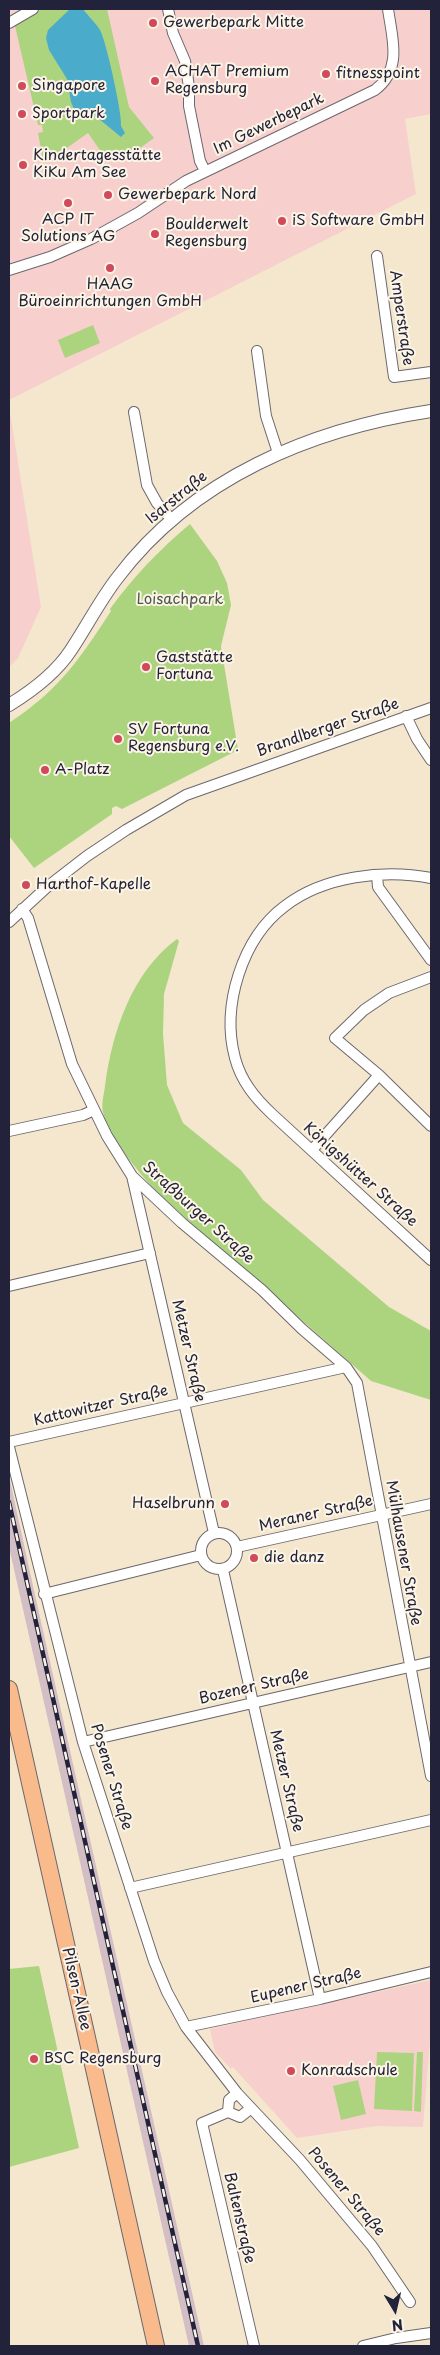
<!DOCTYPE html>
<html>
<head>
<meta charset="utf-8">
<style>
	body { margin:0 }
	#map { position:relative; width:440px; height:2355px; overflow:hidden; background:#f4e7cd; font-family:"Playpen Sans",sans-serif }
	canvas { display:block }
	.frame { position:absolute; inset:0; border:10px solid #22223b; pointer-events:none }
	.north { position:absolute; left:370px; top:2285px; width:50px; height:50px; -webkit-text-stroke:4px #fcf5e5; paint-order:stroke; rotate:171deg; font-size:14px; font-weight:700; line-height:20px; text-align:center; color:#22223b }
	.north::after { content:''; display:block; margin:auto; width:18px; height:22px; background:#22223b; clip-path:polygon(50% 0,100% 100%,50% 72%,0 100%) }
</style>
</head>
<body>
<div id="map">
<canvas width="440" height="2355"></canvas>
<div class="frame"></div>
<div class="north">N</div>
</div>
<script>
const g = document.querySelector('canvas').getContext('2d');
g.lineJoin = 'round';
function fillPath(path, color) {
  g.fillStyle = color;
  g.fill(path, 'evenodd');
}
function strokePath(path, color, width, dash) {
  g.strokeStyle = color;
  g.lineWidth = width;
  g.lineCap = dash ? 'butt' : 'round';
  g.setLineDash(dash || []);
  g.stroke(path);
}
function write(font, color, halo, rows, align = 'center') {
  g.font = font + ' "Playpen Sans",sans-serif';
  g.lineWidth = 4;
  g.setLineDash([]);
  g.textBaseline = 'middle';
  g.strokeStyle = halo;
  g.fillStyle = color;
  for (const [text, x, y, turn = 0] of rows) {
    g.save();
    g.translate(x, y);
    g.rotate((+turn || 0) * Math.PI / 180);
    g.textAlign = isNaN(turn) ? turn : align;
    if (halo) g.strokeText(text, 0, 0);
    g.fillText(text, 0, 0);
    g.restore();
  }
}
fillPath(new Path2D(`
	M9 9H431V114L405 119 416 194 9 400Z
	M9 406 41 607 18 658 9 667Z
	M431 1980V2027L423 2127 377 2126 297 2138 233 2067 231 2069 215 2052 210 2029Z`), '#f7d0ce');
fillPath(new Path2D(`
	M9 1476 35 1595 204 2346H189L9 1547Z`), '#d2bec4');
fillPath(new Path2D(`
	M41 9H107L129 107 154 138 126 158 119 151 106 159 88 133 64 150 43 160 38 133 43 132 42 125H38L15 26Z
	M93 325 100 343 65 358 58 340Z
	M190 524 217 561 227 583 231 605 221 646 238 750 122 809 116 806 112 808V814L34 868 9 836V723C59 690 79 660 111 611L110 609C133 577 159 550 190 524Z
	M177 939 179 941 164 994 163 1034 167 1085 183 1123 241 1170 263 1200 389 1307 431 1331V1400L371 1381 158 1194C142 1175 107 1137 103 1112 101 1105 104 1094 105 1086 112 1032 132 972 177 939Z
	M39 1966 79 2148 9 2167V1969Z
	M377 2052 414 2053 412 2111 374 2109Z
	M417 2052H423L421 2112 414 2111Z
	M358 2080 366 2114 341 2120 333 2086Z`), '#acd47f');
fillPath(new Path2D(`
	M70 9H83C88 16 96 23 100 30 106 40 123 117 121 126L125 133 121 137 93 114H80L75 111 71 102 67 79 49 50 46 38 48 30Z`), '#4babca');
const minor = new Path2D(`
	M168 9 173 33 185 61 189 87V106L200 161 205 171
	M9 23 33 9
	M377 256 394 377 431 372
	M9 270 50 257 91 239 138 213 186 181 375 90C403 69 392 38 388 9
	M257 351 266 416 278 453
	M134 412 147 485 157 503 172 520
	M406 716 417 739 431 760
	M377 875 378 887 431 960
	M431 878C384 869 324 876 285 906 242 938 221 1006 235 1058 241 1081 255 1098 272 1114L431 1260
	M22 909 28 918 72 1064 107 1136 132 1176 182 1223 262 1290 302 1329 346 1367 357 1383 431 1776
	M9 922 47 887 87 856 126 830 186 795 431 708
	M431 977 389 993 364 1010 335 1038 379 1075 431 1126
	M9 1131 83 1115 94 1110
	M312 1150 379 1075
	M132 1176 214 1533
	M9 1286 150 1253
	M9 1442 346 1367
	M9 1447 83 1742 154 1961 167 1992 186 2027 237 2093 300 2160 372 2246 410 2302
	M201 1551a18 18 0 1 1 36 0a18 18 0 1 1-36 0Z
	M237 1547 431 1504
	M223 1570 320 1999
	M44 1594 201 1555
	M83 1742 431 1662
	M130 1888 431 1820
	M186 2027 320 1999 431 1972
	M237 2093 229 2100 228 2112 240 2117 250 2109
	M228 2112 202 2123 254 2346
	M363 2346 396 2338 431 2333`);
const tertiary = new Path2D(`
	M9 705C32 691 56 673 71 650 87 626 100 600 118 577 193 478 311 429 431 411`);
const primary = new Path2D(`
	M9 1689 156 2346`);
strokePath(minor, '#6c676e', 12);
strokePath(tertiary, '#6c676e', 14);
strokePath(primary, '#6c676e', 18);
strokePath(minor, '#fff', 10);
strokePath(tertiary, '#fff', 12);
strokePath(primary, '#fabb8c', 16);
const rail = new Path2D(`
	M9 1502 198 2346`);
strokePath(rail, '#22223b', 4.5);
strokePath(rail, '#fcf5e5', 2.5, [8]);
for (const [x, y, r, color] of [
	[153,23,5,"#d1495b"],
	[326,74,5,"#d1495b"],
	[155,81,5,"#d1495b"],
	[22,86,5,"#d1495b"],
	[22,114,5,"#d1495b"],
	[23,165,5,"#d1495b"],
	[108,195,5,"#d1495b"],
	[68,203,5,"#d1495b"],
	[282,221,5,"#d1495b"],
	[155,234,5,"#d1495b"],
	[110,268,5,"#d1495b"],
	[146,667,5,"#d1495b"],
	[118,739,5,"#d1495b"],
	[45,770,5,"#d1495b"],
	[26,885,5,"#d1495b"],
	[225,1504,5,"#d1495b"],
	[254,1558,5,"#d1495b"],
	[34,2059,5,"#d1495b"],
	[291,2071,5,"#d1495b"]
]) {
  const dot = new Path2D();
  dot.arc(x, y, r, 0, 2 * Math.PI);
  g.fillStyle = color;
  g.fill(dot);
  strokePath(dot, '#fcf5e5', 2);
}
write('15px', '#22223b', '#fcf5e5', [
	["Gewerbepark Mitte",163,23],
	["ACHAT Premium",165,72],
	["Regensburg",165,89],
	["fitnesspoint",336,74],
	["Singapore",32,86],
	["Sportpark",32,114],
	["Kindertagesstätte",33,156],
	["KiKu Am See",33,173],
	["Gewerbepark Nord",118,195],
	["ACP IT",68,220,"center"],
	["Solutions AG",68,237,"center"],
	["iS Software GmbH",292,221],
	["Boulderwelt",165,225],
	["Regensburg",165,242],
	["HAAG",110,285,"center"],
	["Büroeinrichtungen GmbH",110,302,"center"],
	["Gaststätte",156,658],
	["Fortuna",156,675],
	["SV Fortuna",128,730],
	["Regensburg e.V.",128,747],
	["A-Platz",55,770],
	["Harthof-Kapelle",36,885],
	["Haselbrunn",215,1504,"right"],
	["die danz",264,1558],
	["BSC Regensburg",44,2059],
	["Konradschule",301,2071]
], 'left');
write('15px', '#22223b', '#fcf5e5', [
	["Im Gewerbepark",269,124,-26],
	["Amperstraße",401,318,82],
	["Isarstraße",177,498,-39],
	["Brandlberger Straße",328,728,-19],
	["Königshütter Straße",360,1175,42],
	["Straßburger Straße",198,1213,42],
	["Metzer Straße",188,1351,77],
	["Kattowitzer Straße",101,1406,-13],
	["Meraner Straße",316,1514,-13],
	["Mülhausener Straße",403,1553,80],
	["Bozener Straße",254,1687,-13],
	["Posener Straße",111,1777,73],
	["Metzer Straße",286,1781,77],
	["Eupener Straße",306,1986,-13],
	["Pilsen-Allee",76,1989,77],
	["Posener Straße",346,2192,50],
	["Baltenstraße",239,2218,77]
]);
write('15px', '#4b574f', '#fcf5e5', [
	["Loisachpark",180,600]
]);
</script>
</body>
</html>
